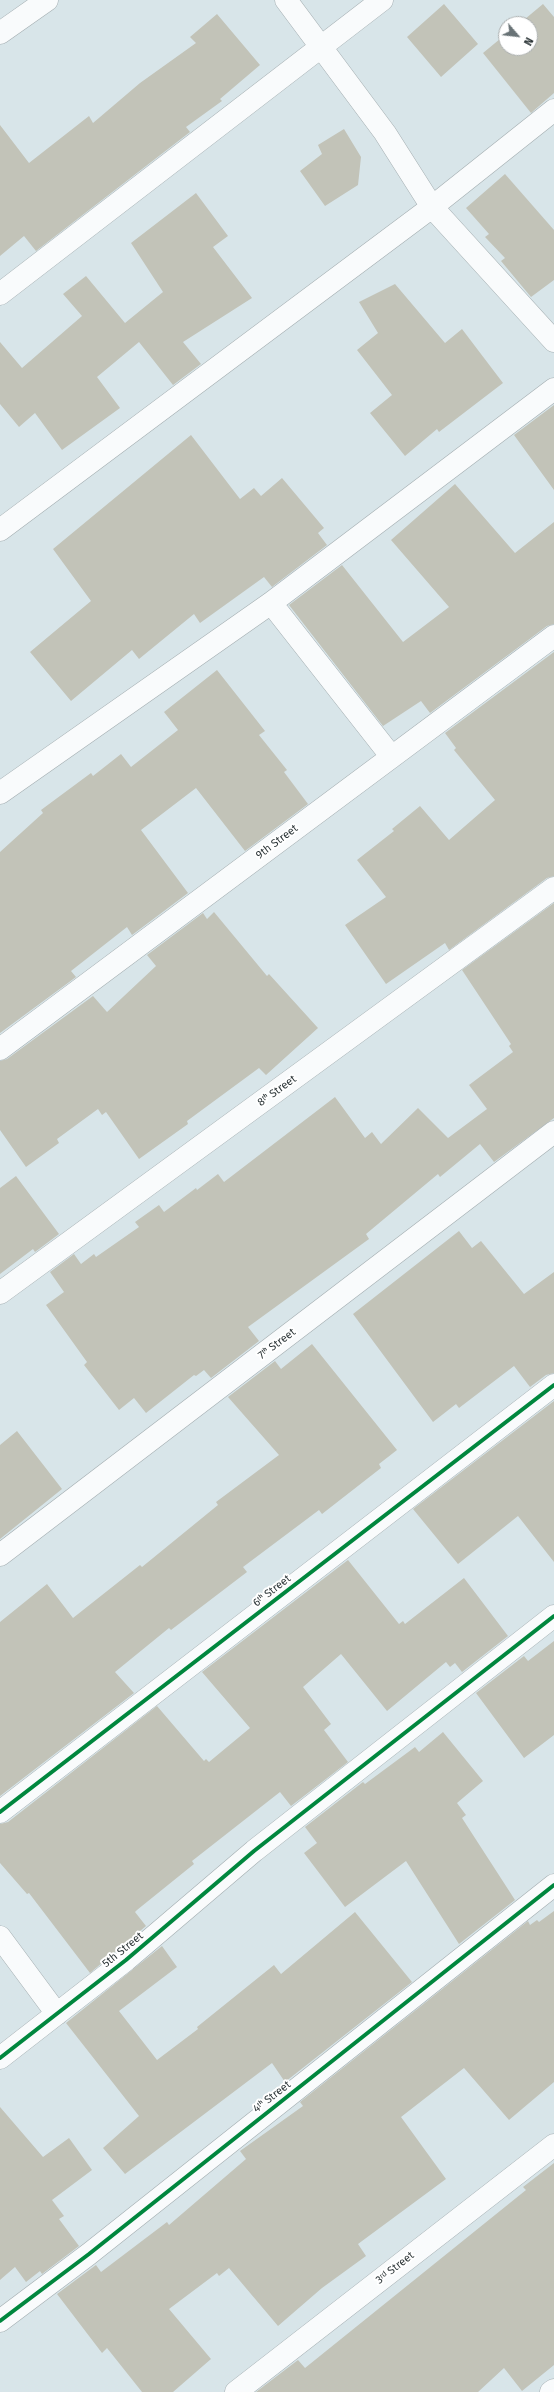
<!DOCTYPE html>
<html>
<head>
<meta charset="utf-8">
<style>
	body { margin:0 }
	#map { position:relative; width:554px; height:2392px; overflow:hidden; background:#d8e5e9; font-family:"Fira Sans",sans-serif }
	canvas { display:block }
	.north { position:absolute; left:498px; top:16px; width:40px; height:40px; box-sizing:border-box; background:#fff; border:1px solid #abafaf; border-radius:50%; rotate:118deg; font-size:11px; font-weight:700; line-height:16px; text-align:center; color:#2d3638 }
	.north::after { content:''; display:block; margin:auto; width:14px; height:18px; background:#697376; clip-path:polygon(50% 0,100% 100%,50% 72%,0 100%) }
</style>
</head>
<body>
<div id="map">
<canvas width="554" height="2392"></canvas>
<div class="north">N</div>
</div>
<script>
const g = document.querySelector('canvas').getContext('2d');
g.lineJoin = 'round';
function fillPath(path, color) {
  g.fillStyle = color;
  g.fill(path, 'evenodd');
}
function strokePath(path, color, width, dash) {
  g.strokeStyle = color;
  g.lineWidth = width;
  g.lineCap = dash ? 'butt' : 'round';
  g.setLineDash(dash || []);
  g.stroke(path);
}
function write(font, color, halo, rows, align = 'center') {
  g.font = font + ' "Fira Sans",sans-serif';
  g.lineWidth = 4;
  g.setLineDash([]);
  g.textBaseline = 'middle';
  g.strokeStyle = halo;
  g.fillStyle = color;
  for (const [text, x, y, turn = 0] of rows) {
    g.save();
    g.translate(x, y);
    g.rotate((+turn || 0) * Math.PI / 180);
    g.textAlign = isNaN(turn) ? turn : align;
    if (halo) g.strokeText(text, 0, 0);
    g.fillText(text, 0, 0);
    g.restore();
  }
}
fillPath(new Path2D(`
	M444 4 478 44 441 77 407 37Z
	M543 4 554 17V93L531 113 483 53 506 34V48H530V24H519Z
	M217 14 260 65 220 99 222 101 186 127 190 132 36 251 24 236 0 256V125L29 163 89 116 93 123 140 83 196 43 190 37Z
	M344 129 361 157 358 185 325 206 300 171 322 154 318 145Z
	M505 174 554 230V280L531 297 501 261 505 258 485 237 489 234 466 208Z
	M196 193 228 236 213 247 252 298 183 342 201 364 173 385 139 342 97 377 120 408 62 450 35 413 19 427 0 404V342L22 368 82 316 63 294 86 276 125 323 163 292 131 243Z
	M395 284 445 343 462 329 503 383 439 432 437 429 405 456 370 413 392 395 357 350 378 333 359 302Z
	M554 405V490L514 435Z
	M191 435 240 499 254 488 261 496 282 478 324 528 318 533 327 545 272 587 264 577 200 623 194 614 139 659 132 650 71 701 30 652 91 601 53 549Z
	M455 484 515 553 554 522V624L547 626 430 713 421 701 383 726 289 605 342 565 403 642 449 607 391 540Z
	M554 652V876L547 878 449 950 445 943 386 984 345 925 386 897 357 860 394 831 392 829 420 806 449 840 495 800 454 750 456 748 445 733Z
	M217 670 265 731 259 735 287 770 284 772 308 804 245 851 196 788 141 830 188 893 132 935 127 927 71 971 76 977 0 1033V852L43 813 41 810 91 773 93 776 121 754 131 767 178 730 164 712Z
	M554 903V1118L494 1162 480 1144 440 1177 438 1174 366 1234 369 1239 248 1327 259 1341 211 1378 204 1370 196 1376 194 1375 146 1413 134 1398 119 1410 84 1365 87 1362 46 1305 64 1292 50 1272 74 1254 81 1264 94 1254 96 1257 139 1227 135 1222 159 1205 164 1212 196 1188 197 1190 218 1174 224 1182 335 1097 365 1138 372 1132 381 1144 418 1108 448 1138 487 1109 469 1085 513 1052 509 1046 511 1044 462 970Z
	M214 912 267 976 269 974 318 1028 266 1075 259 1068 187 1121 188 1124 139 1159 106 1112 102 1115 98 1109 57 1139 59 1143 26 1167 0 1130V1061L7 1059 93 996 107 1012 156 966 147 955 203 913 207 919Z
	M16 1176 59 1234 35 1252 33 1249 0 1274V1188Z
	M459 1231 472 1248 481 1241 524 1294 554 1272V1373L546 1375 530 1387 514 1366 459 1408 456 1404 433 1422 353 1314Z
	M312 1344 397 1450 379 1464 381 1468 322 1514 319 1510 243 1567 247 1572 171 1630 169 1628 115 1672 134 1693 0 1796V1622L47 1584 73 1618 140 1565 142 1567 218 1505 216 1502 279 1455 228 1397 275 1361 281 1369Z
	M554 1401V1562L518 1516 458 1564 413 1509Z
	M17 1431 62 1489 0 1539V1445Z
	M348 1560 399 1624 403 1621 405 1624 464 1578 508 1636 462 1672 455 1663 450 1667 446 1662 387 1711 341 1654 303 1687 331 1724 324 1730 348 1762 291 1806 280 1792 192 1861 194 1864 137 1910 135 1912 146 1926 90 1973 29 1893 27 1894 0 1863V1824L8 1822 157 1706 204 1761 206 1759 209 1762 250 1728 202 1672Z
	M554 1641V1735L524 1758 476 1693 524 1656 528 1661Z
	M443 1732 483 1781 457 1803 466 1815 462 1818 515 1900 459 1944 406 1861 345 1907 304 1853 317 1843 305 1827 363 1782 365 1784 415 1747 419 1752Z
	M554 1911V2082L509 2120 464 2068 401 2117 446 2179 358 2244 366 2256 322 2288 278 2326 229 2268 219 2276 217 2273 169 2309 211 2359 173 2392H142L107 2348 102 2353 57 2294 96 2265 101 2272 167 2222 169 2225 246 2159 240 2151 303 2106 300 2102 528 1921 530 1925 537 1920 539 1922Z
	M355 1912 412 1982 285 2082 272 2063 125 2174 103 2148 139 2116 66 2023 162 1946 177 1967 119 2011 157 2060 198 2029 197 2027 274 1965 281 1974Z
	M0 2107 43 2157 69 2138 92 2170 52 2200 64 2216 59 2219 79 2246 42 2274 40 2271 26 2282 15 2267 0 2280Z
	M554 2163V2365L522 2391 504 2368 478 2392H256L298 2360 305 2368 526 2190 523 2187Z`), '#c2c3b8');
const street = new Path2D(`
	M286 0 385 133 432 207 554 341
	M0 33 47 0
	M0 294 382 0
	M0 530 432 207 554 110
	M271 603 391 756
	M0 793 271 603 554 389
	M0 1049 554 636
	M0 1293 554 888
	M0 1555 554 1132
	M0 1812 554 1385
	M0 1937 57 2014
	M0 2058 126 1960 254 1851 554 1616
	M0 2321 89 2254 554 1885
	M236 2392 554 2145
	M551 2392 554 2390`);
strokePath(street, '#a3adb0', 23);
strokePath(street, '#f9fbfc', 22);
strokePath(new Path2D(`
	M0 1812 554 1385
	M0 2058 126 1960 254 1851 554 1616
	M0 2321 89 2254 554 1885`), '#00873e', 4);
write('11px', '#2d3638', '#fff', [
	["9th Street",277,842,-37],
	["8ᵗʰ Street",277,1091,-36],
	["7ᵗʰ Street",277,1344,-37],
	["6ᵗʰ Street",272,1591,-38],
	["5th Street",123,1950,-39],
	["4ᵗʰ Street",272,2097,-38],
	["3ʳᵈ Street",395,2268,-38]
]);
</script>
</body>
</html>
